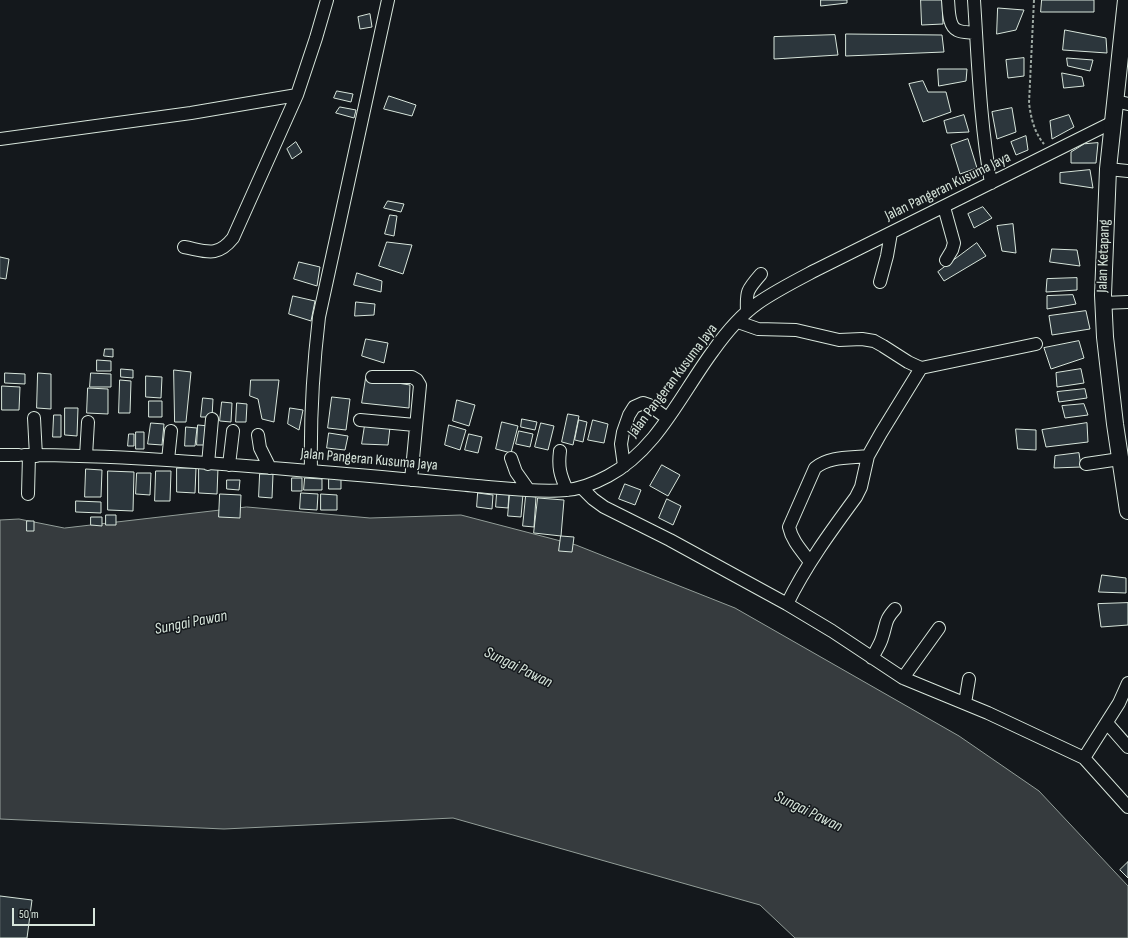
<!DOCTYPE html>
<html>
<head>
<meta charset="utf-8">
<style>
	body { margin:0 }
	#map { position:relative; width:1128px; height:938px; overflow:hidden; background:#14181c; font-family:"Sofia Sans Condensed",sans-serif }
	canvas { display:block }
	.scale { position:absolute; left:12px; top:908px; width:83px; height:18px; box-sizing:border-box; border:2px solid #d8e6dc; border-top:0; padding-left:5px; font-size:12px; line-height:14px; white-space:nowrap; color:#d8e6dc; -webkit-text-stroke:3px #14181c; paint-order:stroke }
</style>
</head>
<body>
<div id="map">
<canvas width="1128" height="938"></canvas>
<div class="scale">50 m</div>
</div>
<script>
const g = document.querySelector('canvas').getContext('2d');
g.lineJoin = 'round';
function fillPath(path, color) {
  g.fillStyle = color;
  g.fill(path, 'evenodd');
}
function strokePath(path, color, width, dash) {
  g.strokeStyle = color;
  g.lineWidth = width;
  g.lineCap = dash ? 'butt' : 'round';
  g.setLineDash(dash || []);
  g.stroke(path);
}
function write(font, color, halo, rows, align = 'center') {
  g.font = font + ' "Sofia Sans Condensed",sans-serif';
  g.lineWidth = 3;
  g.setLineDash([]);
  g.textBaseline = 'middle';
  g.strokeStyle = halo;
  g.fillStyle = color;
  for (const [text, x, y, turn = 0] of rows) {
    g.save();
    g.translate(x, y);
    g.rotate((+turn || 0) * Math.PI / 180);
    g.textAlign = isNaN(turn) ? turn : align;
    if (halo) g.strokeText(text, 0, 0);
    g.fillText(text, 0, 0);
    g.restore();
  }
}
const water = new Path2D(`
	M247 507 370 518 461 515 576 545 735 608 959 736 1039 791 1128 886V938H795L760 905 453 818 224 829 0 819V520L19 519 64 528Z`);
fillPath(water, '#363b3e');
strokePath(water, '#939e99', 1);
const building = new Path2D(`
	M821 0H847V3L821 6Z
	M921 0H942L943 24 922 25Z
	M1042 0H1094V12H1041Z
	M998 8 1024 10 1016 30 997 34Z
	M370 14 372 27 360 29 358 17Z
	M1065 30 1106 38 1107 53 1063 50Z
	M846 34 942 35 944 52 846 56Z
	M835 35 838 55 774 59V37Z
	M1024 58V76L1008 78 1006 60Z
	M1067 58 1093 60 1090 71 1068 66Z
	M938 69H967L966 81 939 86Z
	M1062 73 1082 77 1084 86 1064 88Z
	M923 81 928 92H946L951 112 923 122 909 84Z
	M337 91 353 94 351 102 334 98Z
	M389 96 416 105 412 116 384 109Z
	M340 107 356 110 354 118 336 113Z
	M1012 108 1016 132 997 139 992 112Z
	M964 115 969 132 947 133 944 121Z
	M1069 115 1074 127 1052 139 1050 121Z
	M1026 136 1028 150 1016 155 1011 142Z
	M968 139 977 168 960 174 951 145Z
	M296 142 302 152 292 159 287 149Z
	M1098 143 1096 163H1071V152L1084 144Z
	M1090 170 1093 188 1060 183V173Z
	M388 201 404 204 401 212 384 208Z
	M983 207 992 218 974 228 968 214Z
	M390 215 397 216 394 236 385 234Z
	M1013 224 1016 253 1002 251 997 226Z
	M387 242 412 245 403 274 379 266Z
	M977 243 986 256 944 281 938 272Z
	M1052 249 1077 250 1080 266 1050 262Z
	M0 257 9 259 6 279 0 278Z
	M299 262 320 267 317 286 294 279Z
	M357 273 382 281 381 292 354 285Z
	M1077 278V290L1046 292 1047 279Z
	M1073 295 1076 304 1047 309V296Z
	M293 296 315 301 311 321 289 314Z
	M356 302 375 304 374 315 355 316Z
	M1086 311 1090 329 1052 335 1049 316Z
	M366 339 388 343 384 363 362 356Z
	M1079 341 1084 358 1051 369 1044 348Z
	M105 349H113V357L104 356Z
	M97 360 111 361V371H97Z
	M121 369 133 370V378L121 377Z
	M1081 369 1084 383 1057 387 1056 373Z
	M174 370 191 372 186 422H175Z
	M5 373 25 374V384L5 383Z
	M38 373 51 374V409L37 408Z
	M91 373 111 374V387H90Z
	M146 376 162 377 161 398 146 397Z
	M366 378 410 385 409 408 362 403Z
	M120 380 131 381 130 413H119Z
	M251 380H279L274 422 262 419 258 399 250 396Z
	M2 386 20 387 19 410H2Z
	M88 388 108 389V414L87 413Z
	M1085 389 1087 398 1059 402 1057 392Z
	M332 397 350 399 346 430 328 428Z
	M203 398 213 399 212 417H201Z
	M457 400 475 405 469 426 453 421Z
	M149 401H162V417H149Z
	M222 402 232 403 231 422 220 421Z
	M237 403 247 404 246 422H236Z
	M1084 404 1088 415 1065 418 1062 406Z
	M65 408H78L77 436 65 435Z
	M290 408 303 410 299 430 288 424Z
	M568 414 579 416 573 445 562 442Z
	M54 415H61V437H53Z
	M522 419 537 422 535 430 521 427Z
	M579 420 587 422 583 442 575 440Z
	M593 420 608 424 604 443 588 440Z
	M502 422 518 426 511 453 496 449Z
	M151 423 164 424 162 445 148 444Z
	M541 423 554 426 548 450 535 447Z
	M1087 423 1088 442 1046 447 1042 430Z
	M198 425 209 426 207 445H197Z
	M365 425 390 427 388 445 362 444Z
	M449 425 466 430 460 450 445 445Z
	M186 427 197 428 195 446H185Z
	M1016 429 1036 430V450L1018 449Z
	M519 431 533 434 530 447 516 444Z
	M136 432H144V449H136Z
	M329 433 348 436 345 450 327 448Z
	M129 434H134V446H128Z
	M469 434 482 437 478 453 465 450Z
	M1079 453 1081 467 1054 468 1055 456Z
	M662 465 680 475 668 496 650 486Z
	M199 467 218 468 217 494 199 493Z
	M177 468H196L195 493 177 492Z
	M86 469 102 470 101 497H85Z
	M108 471 134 472 133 511 108 510Z
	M156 471H171L170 501H155Z
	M137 473H151L150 495 136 494Z
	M260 474H273L272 498 259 497Z
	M292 478H302V491H292Z
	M305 478 322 479V490H304Z
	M329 478H341V489H329Z
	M227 480H240L239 490 227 489Z
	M625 484 641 490 635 505 619 499Z
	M301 493 318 494 317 510 300 509Z
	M478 493 493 495 492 509 477 507Z
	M497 493 509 494 508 508 496 507Z
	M510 493 523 494 521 517 508 516Z
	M220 494 241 495 240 518 219 517Z
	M321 494 337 495V510H321Z
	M526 496 536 497 534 527 523 526Z
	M538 498 564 500 561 536 534 533Z
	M667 499 681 506 673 525 659 518Z
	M76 501 101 502V513L76 512Z
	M106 515H116V525H106Z
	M91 517H102V526L91 525Z
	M27 521H34V531H27Z
	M561 536 574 537 572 552 559 551Z
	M1102 575 1126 578V593L1099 592Z
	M1128 603V625L1101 627 1098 604Z
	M1128 862V878L1120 870Z
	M0 896 32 900 27 938H0Z`);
fillPath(building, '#2c363c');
strokePath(building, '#d8e6dc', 1);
const minor = new Path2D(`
	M948 0C949 9 948 26 957 30 962 33 971 32 976 33
	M974 0C978 61 980 123 991 183
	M1115 101 1128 104
	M0 139 191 113 297 95
	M1108 169 1128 171
	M944 207 954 243 952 250 946 260
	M184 247C206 251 217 258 233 238L297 95 316 38 327 0
	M880 282 887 256 891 233
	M1103 303 1128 302
	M747 312C746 291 747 290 761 274
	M738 322 758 329 796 330 839 340 862 339 874 341 883 346 908 362 921 368 1036 344
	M372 377H412L417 380 420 385 411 480
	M34 418 36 456
	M360 420 415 425
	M258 435 260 448 270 468
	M560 451C558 467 560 475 567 490
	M0 455H19
	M24 455C123 455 223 464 322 472 374 476 425 481 477 486 504 488 540 493 566 490 580 489 595 483 608 476 657 450 681 394 713 351 725 334 741 315 758 303 777 290 797 280 816 270L1113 122
	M86 456 88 422
	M511 458 516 472 528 489
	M168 460 171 431
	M208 464 212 419
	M1086 464 1120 459
	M229 465 233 431
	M624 466 621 444 623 432 629 415 634 407 643 403 649 405 667 418
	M311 471C310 420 313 368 319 317L388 0
	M581 487 593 499 604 507 670 540 787 604 832 631 903 678 988 713 1084 758
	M28 494 29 455
	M810 562C802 551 792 541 789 527L815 468C829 456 850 458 868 456
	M787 604C806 565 831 531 856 497L861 487 868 456 881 433 921 368
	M872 658C875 652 880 645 882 638 887 624 884 621 895 609
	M903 678 939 628
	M1128 683 1119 703 1084 758 1128 807
	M965 703 969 679
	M1107 723 1128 747`);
const major = new Path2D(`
	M1126 0 1108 169 1103 295 1105 337 1115 424 1128 511`);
strokePath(minor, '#d8e6dc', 14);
strokePath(major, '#d8e6dc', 18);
strokePath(new Path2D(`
	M1034 0 1029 103C1031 118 1034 132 1044 144`), '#9da8a2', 2, [3, 2]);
strokePath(minor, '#14181c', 12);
strokePath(major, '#14181c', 16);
write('15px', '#d8e6dc', '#14181c', [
	["Jalan Pangeran Kusuma Jaya",948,187,-26],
	["Jalan Ketapang",1104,256,-88],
	["Jalan Pangeran Kusuma Jaya",673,381,-53],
	["Jalan Pangeran Kusuma Jaya",369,460,5]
]);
write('italic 16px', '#d8e6dc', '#14181c', [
	["Sungai Pawan",191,623,-11],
	["Sungai Pawan",518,668,26],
	["Sungai Pawan",808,812,26]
]);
</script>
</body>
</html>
